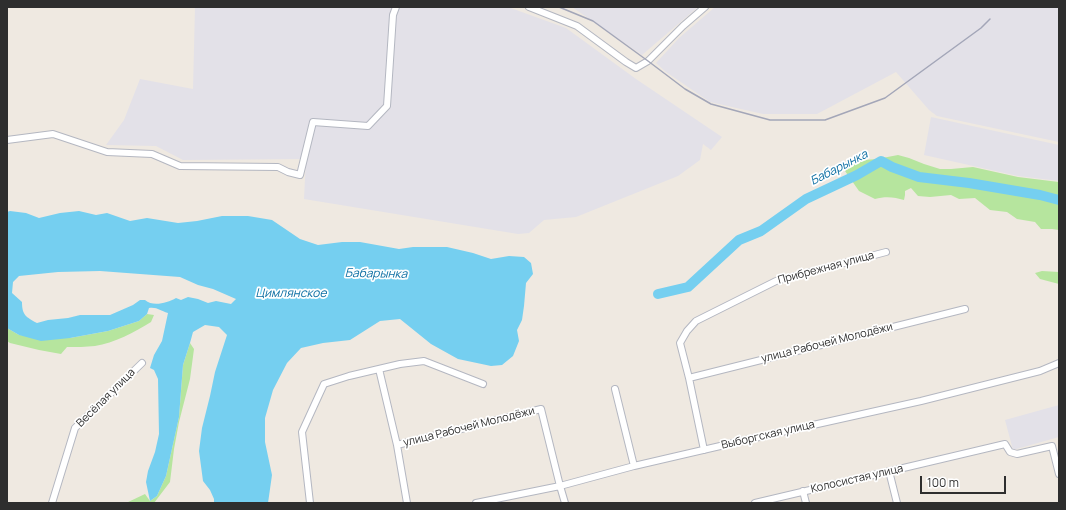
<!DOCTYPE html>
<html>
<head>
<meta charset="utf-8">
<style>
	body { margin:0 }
	#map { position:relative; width:1066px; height:510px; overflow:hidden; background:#efe9e1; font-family:Manrope,sans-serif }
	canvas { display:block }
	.frame { position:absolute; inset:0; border:8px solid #2e2e2e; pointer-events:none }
	.scale { position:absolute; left:920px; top:476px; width:86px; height:18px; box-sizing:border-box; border:2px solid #2e2e2e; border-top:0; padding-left:5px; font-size:12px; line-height:14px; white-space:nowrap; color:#2e2e2e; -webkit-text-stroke:3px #fff; paint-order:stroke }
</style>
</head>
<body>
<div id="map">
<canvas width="1066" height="510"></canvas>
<div class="frame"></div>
<div class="scale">100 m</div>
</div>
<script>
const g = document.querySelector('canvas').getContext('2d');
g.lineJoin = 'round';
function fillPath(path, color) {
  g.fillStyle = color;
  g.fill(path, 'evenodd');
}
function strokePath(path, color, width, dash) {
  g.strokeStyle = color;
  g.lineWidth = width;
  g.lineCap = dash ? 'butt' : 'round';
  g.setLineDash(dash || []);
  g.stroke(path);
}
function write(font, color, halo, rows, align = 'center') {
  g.font = font + ' Manrope,sans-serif';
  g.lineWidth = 3.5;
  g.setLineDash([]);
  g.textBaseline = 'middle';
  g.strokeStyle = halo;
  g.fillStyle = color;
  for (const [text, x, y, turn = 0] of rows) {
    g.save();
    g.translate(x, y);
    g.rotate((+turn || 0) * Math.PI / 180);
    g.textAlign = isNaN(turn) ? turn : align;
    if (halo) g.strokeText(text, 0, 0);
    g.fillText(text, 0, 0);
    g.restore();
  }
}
fillPath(new Path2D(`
	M195 7H508L566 28 636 79 722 137 711 150 703 144 700 160 678 176 576 217 544 220 529 233 518 234 304 199 306 159 183 160 156 146 106 145 124 120 140 79 193 89Z
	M572 7H698L642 55Z
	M715 7H1059V142L937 116 929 110 896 72 817 114H763L710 102 666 72 656 63 679 38Z
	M931 117 1059 145V181L1018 176 924 155Z
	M1059 405V437L1013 450 1005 420Z`), '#e3e1e8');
fillPath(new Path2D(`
	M856 155 864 160 877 159 898 155 909 158 924 164 940 169H951L973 167 1018 177 1059 182V230L1052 229H1041L1035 222 1017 219 1007 212 990 210 975 198 959 199 951 195 930 197 918 196 911 188 905 191V195L904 200C895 197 885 196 875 199L859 191 845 171C850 166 851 159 856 155Z
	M1042 271 1059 272V284L1040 279 1035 273Z
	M147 314 154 315 151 322C135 332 114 343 95 346 86 347 76 347 67 347L61 354 39 350 10 343 7 341V328L19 335 70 338 108 331 139 321Z
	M190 343 194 349 190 379 179 422 174 449 170 482 154 503H126L145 494 150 501 157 496 166 476 179 417 183 365Z`), '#b6e59e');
fillPath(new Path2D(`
	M10 211 26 213 39 218 60 213 79 211 96 215 107 213 130 221 147 218 178 223 197 221 222 216H248L272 220 300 239 318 245 342 242H360L399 249 413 247H447L473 253 491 259 509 256 524 257 531 263 533 274 526 283 524 306 522 320 517 330 519 341 513 356 502 365 491 366 458 359 431 344 400 319 380 321 350 340 323 343 301 348 287 363 273 390 265 418V442L272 475 268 503H214V499L210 490 203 481 199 451 202 428 210 396 215 372 227 335 219 327 205 325 193 332 190 343 183 365 179 417 166 476 157 496 150 501 146 482 148 471 155 452 159 434 158 379 154 370 150 368 154 355 162 341 168 313C160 311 158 307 149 308L147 314 139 321 108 331 70 338 41 341 19 335 7 328V212ZM100 271 180 277 198 285 213 289 236 299 231 304 216 301 208 303 198 299 188 297 181 300 176 298C167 303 153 307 145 300H140L133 305 110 315H80L68 318 48 320 37 323C26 317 22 315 22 302L12 293 13 282 19 276 58 272Z`), '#75cff0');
strokePath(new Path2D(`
	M658 294 688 287 739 240 761 231 806 199 857 175 881 161 892 167 919 177 969 183 1040 195 1059 200`), '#75cff0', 10);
const street = new Path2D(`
	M529 7 577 26 626 62 636 68 648 61 683 26 705 7
	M7 140 53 134 107 152 152 154 180 166 278 167 288 172 300 175 313 122 368 126 387 106 393 15 396 7
	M379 369 397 445 407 503
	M689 378 965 309
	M615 389 634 466
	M397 445 541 409 560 486 565 503
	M704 450 689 378 680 343 687 331 696 321 776 281 886 252
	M889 471 897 503
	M803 491 806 503
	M52 503 75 428 142 363
	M310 503 302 432 324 384 349 376 400 364 424 361 483 384
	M476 503 560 486 634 466 759 437 921 401 1040 371 1059 363
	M755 503 1005 444 1010 452 1017 454 1052 446 1059 474`);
strokePath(street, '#b4b7c1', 8);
strokePath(street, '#fff', 6);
strokePath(new Path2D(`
	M559 7 593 21 648 61 685 89 711 104 770 120H825L885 98 981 28 990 19`), '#a3a6b8', 1.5);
write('11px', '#2e2e2e', '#fff', [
	["Прибрежная улица",826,268,-15],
	["улица Рабочей Молодёжи",827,343,-14],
	["Весёлая улица",106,398,-45],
	["улица Рабочей Молодёжи",469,427,-14],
	["Выборгская улица",768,435,-13],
	["Колосистая улица",857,479,-13]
]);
write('italic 12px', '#0d6fa3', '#fff', [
	["Бабарынка",839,168,-27],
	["Бабарынка",376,274,1],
	["Цимлянское",291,294]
]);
</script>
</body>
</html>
